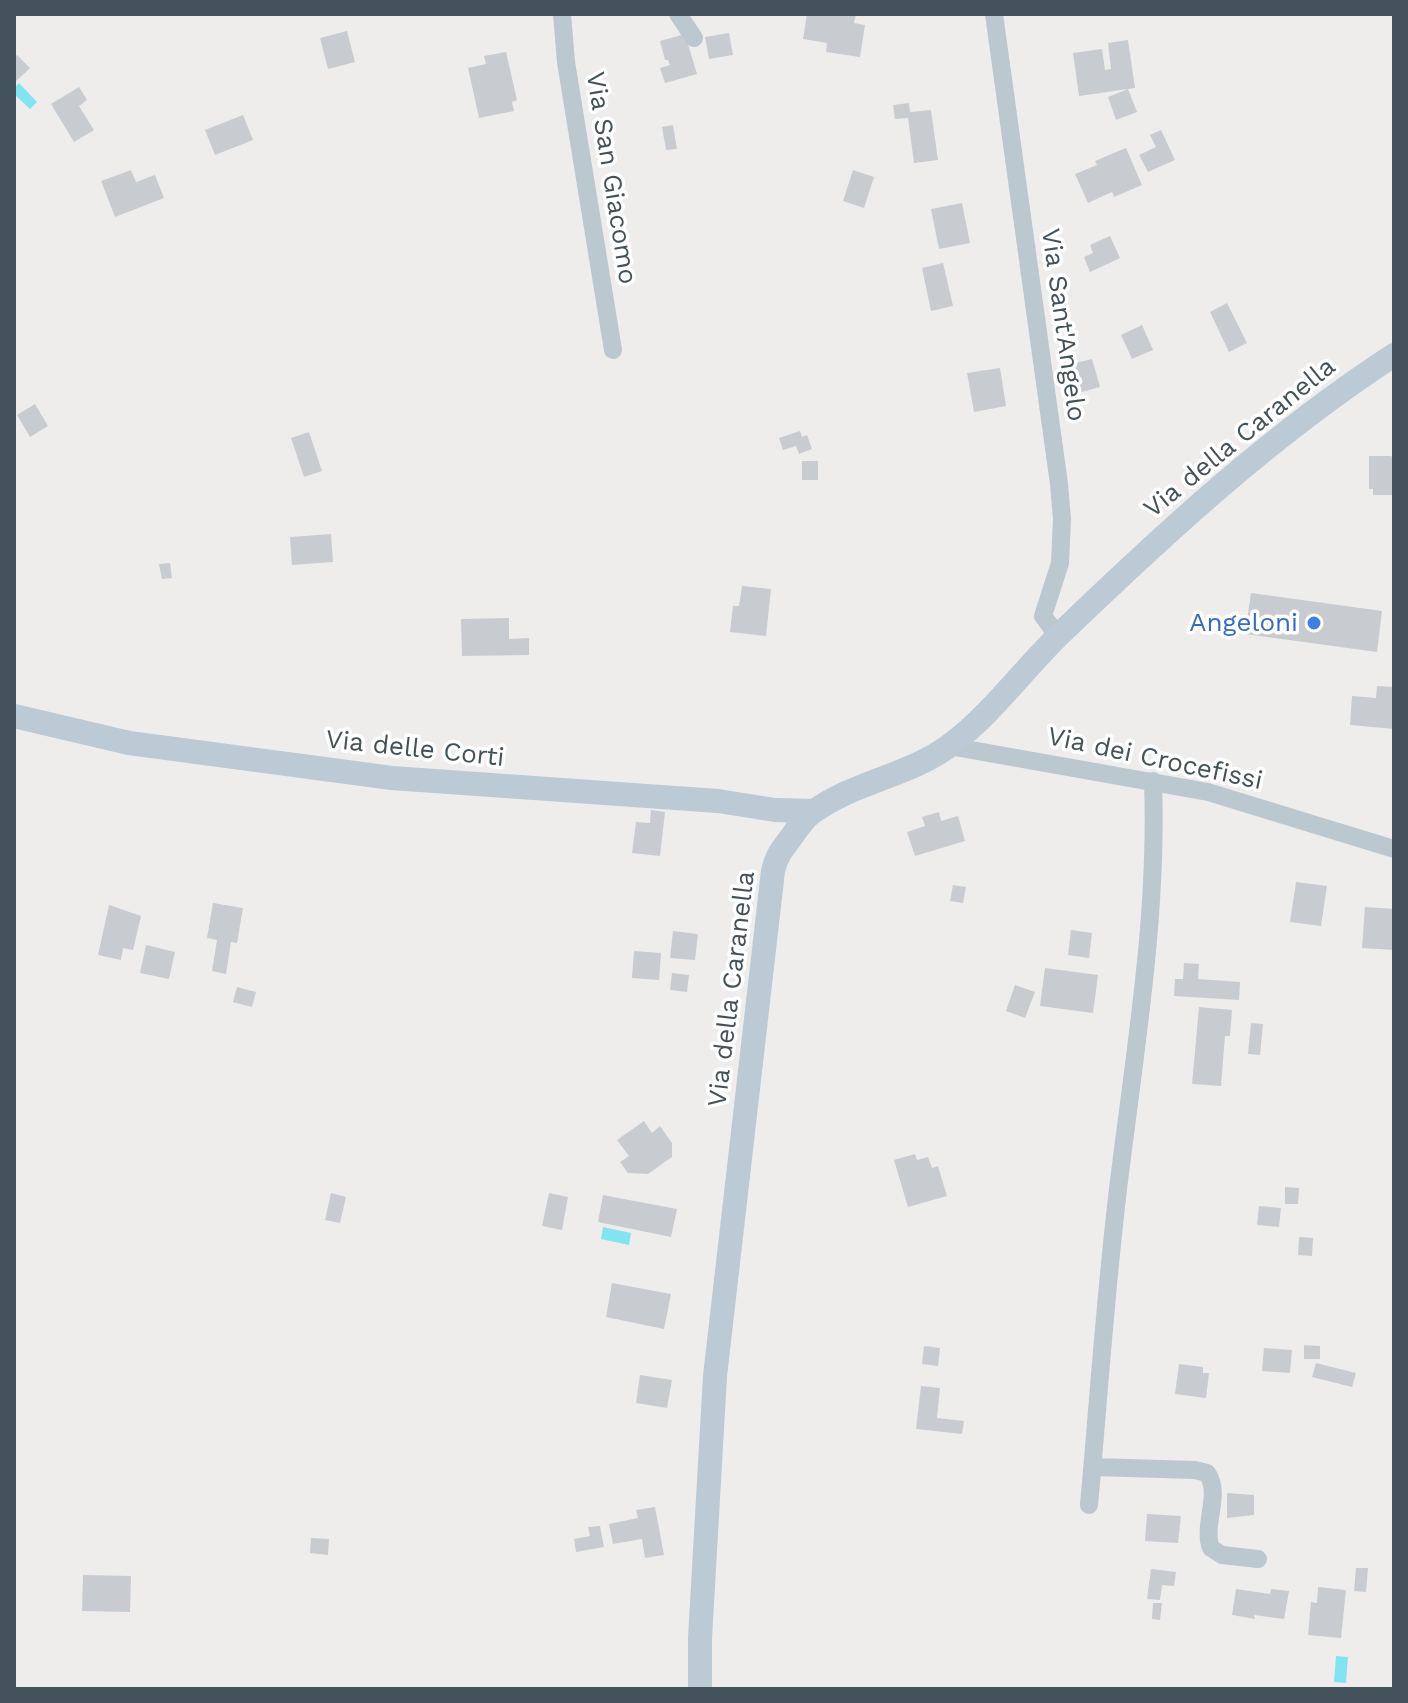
<!DOCTYPE html>
<html>
<head>
<meta charset="utf-8">
<style>
	body { margin:0 }
	#map { position:relative; width:1408px; height:1703px; overflow:hidden; background:#efecec; font-family:"Work Sans",sans-serif }
	canvas { display:block }
	.frame { position:absolute; inset:0; border:16px solid #43525a; pointer-events:none }
</style>
</head>
<body>
<div id="map">
<canvas width="1408" height="1703"></canvas>
<div class="frame"></div>
</div>
<script>
const g = document.querySelector('canvas').getContext('2d');
g.lineJoin = 'round';
function fillPath(path, color) {
  g.fillStyle = color;
  g.fill(path, 'evenodd');
}
function strokePath(path, color, width, dash) {
  g.strokeStyle = color;
  g.lineWidth = width;
  g.lineCap = dash ? 'butt' : 'round';
  g.setLineDash(dash || []);
  g.stroke(path);
}
function write(font, color, halo, rows, align = 'center') {
  g.font = font + ' "Work Sans",sans-serif';
  g.lineWidth = 7;
  g.setLineDash([]);
  g.textBaseline = 'middle';
  g.strokeStyle = halo;
  g.fillStyle = color;
  for (const [text, x, y, turn = 0] of rows) {
    g.save();
    g.translate(x, y);
    g.rotate((+turn || 0) * Math.PI / 180);
    g.textAlign = isNaN(turn) ? turn : align;
    if (halo) g.strokeText(text, 0, 0);
    g.fillText(text, 0, 0);
    g.restore();
  }
}
fillPath(new Path2D(`
	M19 83 37 102 30 109 14 94V88Z
	M603 1227 631 1233 629 1245 601 1239Z
	M1336 1656 1348 1657 1346 1683 1334 1682Z`), '#81e4f0');
fillPath(new Path2D(`
	M807 14H856L854 23 865 25 860 57 826 52 827 43 803 39Z
	M347 31 355 62 328 69 320 38Z
	M729 33 733 55 709 59 705 37Z
	M685 34 697 74 665 83 660 68 670 65 668 60H665L660 41Z
	M1128 40 1135 88 1079 96 1073 53 1102 49 1105 70 1111 69 1108 43Z
	M506 52 517 100 512 102 514 111 479 118 468 68 486 64 484 56Z
	M17 55 30 68 14 83V58Z
	M79 87 87 100 79 106 94 130 74 142 51 104Z
	M1128 89 1137 112 1116 120 1108 97Z
	M909 103 910 112 931 110 938 160 914 163 908 118 895 119 893 105Z
	M243 115 253 140 215 155 205 130Z
	M673 125 677 149 666 150 662 127Z
	M1161 130 1175 160 1148 172 1139 155 1156 147 1150 135Z
	M1126 148 1142 185 1114 197 1112 192 1088 203 1075 174 1097 165 1095 161Z
	M131 170 136 182 155 175 164 198 115 217 101 181Z
	M853 170 874 177 864 208 843 201Z
	M962 203 970 243 939 249 931 209Z
	M1110 236 1120 258 1090 272 1084 257 1093 253 1090 245Z
	M943 263 953 306 931 311 922 268Z
	M1227 303 1247 343 1229 352 1210 312Z
	M1142 325 1153 350 1132 359 1121 335Z
	M1092 359 1100 387 1071 395 1063 366Z
	M1000 368 1006 406 974 412 967 373Z
	M35 404 48 426 30 437 17 415Z
	M800 431 802 437 807 435 812 449 799 454 796 446 783 450 779 438Z
	M309 432 322 471 304 477 291 438Z
	M1369 456H1391L1394 459V495H1373V489H1369Z
	M802 461H818V480H802Z
	M331 534 333 562 292 565 290 537Z
	M170 563 172 578 162 579 159 564Z
	M742 586 771 589 766 636 730 632 733 606H739Z
	M1251 593 1382 611 1377 652 1245 634Z
	M509 618V639L529 638V655L462 656 461 619Z
	M1377 686 1394 687V729L1350 725 1352 696 1376 698Z
	M651 810 665 812 660 856 632 853 636 822 650 823Z
	M939 812 941 821 958 816 965 841 915 856 907 832 925 826 922 817Z
	M1296 882 1327 886 1321 926 1290 922Z
	M953 885 966 887 963 903 950 901Z
	M213 903 243 908 237 943 231 942 226 974 212 971 217 940 207 938Z
	M109 905 141 916 133 950 123 948 121 960 98 955Z
	M1365 907 1394 909V950L1362 948Z
	M1071 930 1092 933 1089 958 1068 955Z
	M673 931 698 934 695 960 670 958Z
	M146 945 175 952 169 979 140 973Z
	M634 951 661 953 659 980 632 978Z
	M1184 963 1199 964 1198 979 1240 982 1239 1000 1174 996 1175 979H1183Z
	M1045 968 1098 975 1093 1013 1040 1006Z
	M672 973 689 975 687 992 670 990Z
	M1015 985 1035 992 1025 1018 1006 1011Z
	M237 987 256 992 252 1007 233 1002Z
	M1199 1007 1232 1010 1230 1036H1225L1221 1086 1192 1084Z
	M1251 1023 1263 1024 1260 1055 1248 1054Z
	M644 1121 652 1133 660 1126 672 1143V1157L648 1174 628 1173 620 1162 629 1156 617 1140Z
	M915 1154 917 1160 928 1157 932 1168 938 1166 947 1196 908 1207 894 1160Z
	M1285 1187 1299 1188 1298 1204H1285Z
	M331 1193 346 1197 340 1223 325 1220Z
	M549 1193 568 1197 562 1230 542 1226Z
	M603 1195 677 1209 671 1237 598 1222Z
	M1259 1206 1281 1208 1279 1227 1257 1225Z
	M1299 1237 1313 1238 1312 1256 1298 1255Z
	M612 1283 671 1294 664 1329 606 1317Z
	M1304 1345 1320 1346V1359H1304Z
	M924 1346 940 1348 938 1366 922 1364Z
	M1264 1348 1292 1350 1290 1373 1262 1371Z
	M1316 1363 1356 1373 1352 1387 1312 1377Z
	M1179 1364 1203 1367V1373H1209L1206 1398 1175 1394Z
	M640 1375 672 1380 667 1408 636 1403Z
	M921 1386 940 1388 937 1418 964 1421 962 1434 916 1429Z
	M1227 1493 1254 1495V1515L1227 1518Z
	M655 1507 664 1555 645 1558 642 1539 613 1544 609 1524 638 1518 636 1510Z
	M1147 1514 1181 1516 1178 1543 1145 1541Z
	M600 1526 604 1547 576 1552 574 1539 590 1536 588 1527Z
	M311 1538 329 1539 328 1555 310 1553Z
	M1356 1568H1368L1366 1592 1354 1591Z
	M1151 1569 1176 1572 1174 1586 1162 1585 1160 1600 1147 1599Z
	M83 1575 131 1576 130 1612 82 1611Z
	M1318 1587 1346 1590 1341 1638 1308 1635 1311 1602 1317 1603Z
	M1236 1589 1270 1594 1271 1589 1289 1591 1284 1619 1254 1615 1255 1619 1232 1615Z
	M1153 1603H1162L1160 1620 1152 1619Z`), '#c8ccd1');
strokePath(new Path2D(`
	M562 14 566 62 613 350
	M678 14 694 38
	M994 14 1059 484 1062 519 1060 563 1043 616 1058 636
	M949 746 1208 792 1394 849
	M1093 1467 1195 1470 1207 1473C1222 1494 1202 1525 1211 1548L1222 1555 1258 1559
	M1089 1505C1099 1395 1106 1283 1120 1173 1136 1044 1158 912 1153 781`), '#bbc8cf', 18);
strokePath(new Path2D(`
	M14 716 129 743 392 778 718 801 775 810 814 811
	M700 1689V1638L715 1376 773 871C776 857 782 849 790 839 797 829 803 819 813 812 854 782 908 776 949 746 992 714 1022 671 1060 634 1165 533 1271 435 1394 355`), '#bbcad4', 24);
for (const [x, y, r, color] of [
	[1314,623,8,"#3f7fe0"]
]) {
  const dot = new Path2D();
  dot.arc(x, y, r, 0, 2 * Math.PI);
  g.fillStyle = color;
  g.fill(dot);
  strokePath(dot, '#fff', 3);
}
write('26px', '#43525a', '#fff', [
	["Via San Giacomo",611,178,81],
	["Via Sant'Angelo",1063,325,82],
	["Via della Caranella",1240,438,-39],
	["Via delle Corti",415,749,6],
	["Via dei Crocefissi",1155,759,12],
	["Via della Caranella",732,989,-83]
]);
write('26px', '#366cbe', '#fff', [
	["Angeloni",1298,623]
], 'right');
</script>
</body>
</html>
